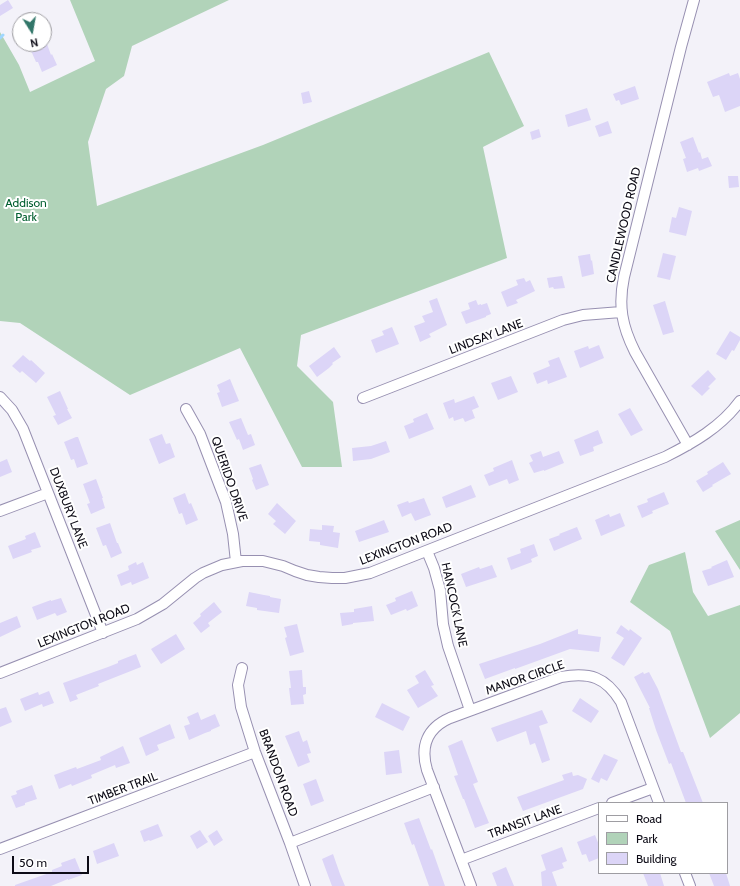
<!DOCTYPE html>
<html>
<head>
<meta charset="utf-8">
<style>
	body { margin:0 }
	#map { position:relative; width:740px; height:886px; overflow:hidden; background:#f3f2f9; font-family:Cabin,sans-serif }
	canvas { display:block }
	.legend { position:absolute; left:598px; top:802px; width:130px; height:72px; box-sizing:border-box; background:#fff; border:1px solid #9e9da2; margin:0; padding:5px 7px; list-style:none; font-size:12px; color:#0d0b16 }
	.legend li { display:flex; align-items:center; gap:8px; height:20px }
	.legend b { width:20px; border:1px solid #9e9da2 }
	.north { position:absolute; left:12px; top:12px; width:40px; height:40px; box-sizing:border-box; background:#fff; border:1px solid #9e9da2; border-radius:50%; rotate:169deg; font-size:11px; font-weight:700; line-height:16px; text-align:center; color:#0d0b16 }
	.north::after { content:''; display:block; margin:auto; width:14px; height:18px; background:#327669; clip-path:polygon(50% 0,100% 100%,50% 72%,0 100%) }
	.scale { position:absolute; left:12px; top:856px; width:77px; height:18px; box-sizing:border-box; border:2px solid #0d0b16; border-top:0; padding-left:5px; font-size:12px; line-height:14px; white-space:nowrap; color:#0d0b16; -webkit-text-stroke:3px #fff; paint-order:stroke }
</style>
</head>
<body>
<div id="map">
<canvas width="740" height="886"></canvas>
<ul class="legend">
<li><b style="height:5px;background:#fff"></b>Road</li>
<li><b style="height:11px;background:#b1d3b9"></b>Park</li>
<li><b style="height:11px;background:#dcd5f7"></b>Building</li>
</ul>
<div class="north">N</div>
<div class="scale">50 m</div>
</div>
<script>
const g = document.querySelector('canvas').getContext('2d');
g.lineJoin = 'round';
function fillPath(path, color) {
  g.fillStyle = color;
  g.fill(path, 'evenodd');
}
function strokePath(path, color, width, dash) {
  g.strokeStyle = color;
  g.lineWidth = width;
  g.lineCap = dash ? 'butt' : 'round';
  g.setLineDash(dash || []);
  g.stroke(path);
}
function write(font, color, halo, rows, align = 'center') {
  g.font = font + ' Cabin,sans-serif';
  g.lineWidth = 4;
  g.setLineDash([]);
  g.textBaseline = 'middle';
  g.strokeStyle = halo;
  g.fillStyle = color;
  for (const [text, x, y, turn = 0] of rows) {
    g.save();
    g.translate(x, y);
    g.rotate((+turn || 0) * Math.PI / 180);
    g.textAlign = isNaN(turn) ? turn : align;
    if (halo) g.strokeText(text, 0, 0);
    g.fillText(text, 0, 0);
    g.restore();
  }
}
fillPath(new Path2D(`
	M70 0H229L132 46 124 76 106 89 88 142 97 206 263 145 489 52 524 126 483 147 507 258 301 335 297 366 333 402 342 467H302L240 348 130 395 20 323 0 321V32L19 65 30 92 95 61Z
	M740 520V570L715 531Z
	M685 552 693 592 708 616 740 605V713L710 738 670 631 630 602 649 565Z`), '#b1d3b9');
strokePath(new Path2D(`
	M0 38 3 35`), '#a0d7ff', 3);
fillPath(new Path2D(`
	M8 0 13 8 0 16V5Z
	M28 44H47L51 55 52 54 57 65 42 72 38 62H36Z
	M729 73 730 76 738 73 740 79V106L725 112 719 95 713 97 707 82Z
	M635 86 639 99 621 105 619 100 616 101 613 94Z
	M309 91 312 102 303 104 301 93Z
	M587 108 591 120 568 127 565 115Z
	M608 121 612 133 599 137 595 126Z
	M539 129 541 137 532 140 530 132Z
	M693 137 699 153 700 152 702 159 708 157 712 166 699 171 698 168 687 172 683 159 686 158 680 142Z
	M728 176H738L739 187 729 188Z
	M679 207 692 211 686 236 669 232 672 217 676 218Z
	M663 253 676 256 670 280 657 277Z
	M590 254 591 261 592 260 594 274 582 277 578 256Z
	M562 276 565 288 554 289 553 287 549 288 547 278Z
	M524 278 526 282 530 280 535 291 516 300 518 303 507 307 501 292 518 285 516 280Z
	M437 298 447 325 429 334 431 337 420 342 414 326 425 322 422 316 433 312 429 301Z
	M476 300 478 305 481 304V305L487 303 491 314 486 316V317L466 324 461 312 470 309 468 303Z
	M665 301 674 332 663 335 653 305Z
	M392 327 399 344 376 353 371 340 384 335 382 331Z
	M730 331 740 337V340L734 351 732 350 726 360 716 354Z
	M599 345 604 358 580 368 574 351 588 346 589 349Z
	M334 347 341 357 332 363 333 364 329 368 317 377 309 366Z
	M23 355 30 361 31 360 45 373 36 383 22 371 20 373 12 366Z
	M559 357 567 377 548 384 547 380 537 384 533 373 550 366 548 361Z
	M708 370 716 379 708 387 710 388 702 396 691 386Z
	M511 376 518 392 498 400 491 383Z
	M230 379 239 401 222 407 217 393 220 392 217 385Z
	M60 391 68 409H67L72 418 58 425 53 416 56 415 47 397Z
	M474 396 479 407 472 410 475 418 465 422 463 418 454 421 453 417 449 419 443 403 454 399 455 403Z
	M630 408 643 430 631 436 618 414Z
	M427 413 434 429 409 439 404 426 414 422 413 419Z
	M241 418 248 435 251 434 255 445 243 450 239 439 237 440 229 422Z
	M598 430 603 443 593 447 594 451 580 456 574 440Z
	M162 434 166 444 170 443 175 457 159 464 149 439Z
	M76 437H78L88 464 77 468 74 459 71 460 64 442Z
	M386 441 390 452 371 459 353 461 352 448 371 446Z
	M541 451 543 457 559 451 564 463 544 471V470L534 473 529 463 533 461 530 455Z
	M7 459 12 472 0 477V462Z
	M512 460 519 480 509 484 507 479 489 486 484 475 494 471 493 468Z
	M723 462 731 474 712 485 713 486 703 492 696 481 708 474 707 472Z
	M261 464 269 485 256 490 252 480 253 479 249 468Z
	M96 479 103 498H102L105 508 91 514 87 504 90 503 83 484Z
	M471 485 476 497 446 508 442 497Z
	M664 492 669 504 652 511 653 513 642 518 637 506 648 502 647 499Z
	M185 493 189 504 191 503 198 520 186 525 182 513 179 514 173 498Z
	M424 498 431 515 415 521 411 513 402 517 397 505 408 501 409 503Z
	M277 503 296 521 285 534 273 524 276 521 268 514Z
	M620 513 625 526 601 536 595 520 609 514 610 517Z
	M384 520 389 532 359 542 355 531Z
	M110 523 117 543H118L122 553 111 558 106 545 103 546 96 528Z
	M322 525 334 526 333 532 340 533 338 548 320 545V542L309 541 310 529 322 530Z
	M577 527 582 539 554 551 549 539 560 535 559 534Z
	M35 532 41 547 31 550 32 552 13 559 8 546 26 539 25 536Z
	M534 544 538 556 531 559 532 562 511 570 507 558 521 553 520 549Z
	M727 560 734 577 708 586 702 571 712 568 711 567Z
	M136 562 137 565 143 562 149 578 132 585 131 582 121 586 117 575 129 570 128 566Z
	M492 565 497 577 466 587 461 574 479 567 480 569Z
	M412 591 418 606 407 611 406 609 391 615 386 605 396 601 395 598Z
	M249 592 264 595 270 596V597L281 599 279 613 257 610V608L246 606Z
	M61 598 67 612 57 616 55 613 37 620 32 607 51 600V601Z
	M214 602 222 612 208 623 210 626 201 633 193 623 201 616 200 614Z
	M372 606 374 621 353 623V624L342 626 340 613 354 612V609Z
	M17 616 21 627 0 637V623Z
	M297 624 304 652 290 656 285 638 287 637 284 627Z
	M621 625 629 631 630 629 642 638 624 666 611 658 624 638 616 633Z
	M578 629V634L601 637 599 652 570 649 515 669V668L485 679 479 664 540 644Z
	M176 634 185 649 161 664 151 649Z
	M136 654 141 667 98 684 99 686 76 695 78 699 70 702 63 683 108 667 118 663V661Z
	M302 670 303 687H306V694L303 695 304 704 291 705 289 688H291L289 671Z
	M425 670 434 685 431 686 438 696 418 708 407 690 419 683 415 676Z
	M643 672 644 674 649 672 658 689 681 752H683L703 803H686L671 763 669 764 656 730 649 708H650L634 677Z
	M49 691 54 703 43 707 42 704 25 711 20 699 38 692 39 695Z
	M580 698 599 711 591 723 572 711Z
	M382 703 410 717 403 731 375 717Z
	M6 707 12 722 0 727V709Z
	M542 710 548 723 539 726 545 744 550 760 542 763 535 743 530 745 526 731 497 742 491 728Z
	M198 712 201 720 215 714 220 726 211 730V731L205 733 189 740 184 726 190 724 187 717Z
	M170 724 175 738 157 745 159 750 146 756 139 738Z
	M299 731 303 742 307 740 311 753 307 754 310 762 298 767 285 736Z
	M462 740 478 782 473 784 489 823 475 828 464 799H463L454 776 458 775 448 746Z
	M123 746 130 763 116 768 115 765 91 775 92 778 72 786 71 784 59 789 54 775 76 767 77 769 101 760 100 757Z
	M399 750 402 773 386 775 384 752Z
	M604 754 618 760 607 781 601 778 599 783 591 779Z
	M572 772 573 776 578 775 587 779 583 789 523 811 517 797 564 780 562 775Z
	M316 779 324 801 311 806 303 784Z
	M32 785 37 799 25 803V805L16 808 11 796 17 794 16 791Z
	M419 818 431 850 432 849 445 886H429L414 844 412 845 404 823Z
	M158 824 163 836 150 841 149 840 144 842 140 831Z
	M200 830 208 842 197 849 190 836Z
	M217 830 223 840 214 846 208 836Z
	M595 835 599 845V858L589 862 586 854 582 855 577 842Z
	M114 843 119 856 97 864 93 851Z
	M562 847 567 861 562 863 564 868 552 872 557 886H542L541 872 546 870 541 855Z
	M333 854 340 874 345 886H332L326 870 322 859Z
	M75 858 82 875 68 880V879L51 886H15V885L52 872V870L62 866 61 863Z
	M506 867 514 886H497L492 873Z
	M643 873H660L664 886H648Z
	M709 873H726L730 886H714Z`), '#dcd5f7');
const street = new Path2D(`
	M0 397 12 410 23 429 103 633
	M363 398 563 320 583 315 621 312
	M186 409 200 434 226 502 233 534 236 562
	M688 445 635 352C622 326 618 306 624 277L681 47 694 0
	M0 511 48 493
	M427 551 434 568 440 590 443 624 448 646 470 710
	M242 668 238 685 241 707 255 752 290 843 305 886
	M0 673 137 619 163 604 195 578 203 573 222 565 242 561H263L283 566 295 571 307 575 319 577 332 578H345L370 573 665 457C693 443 721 427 740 401
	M612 803 653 788
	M290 843 434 787
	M0 849 255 752
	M461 860 599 808
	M685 873 690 886
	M471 886 427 770C420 746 427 728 450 718L561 677C590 672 606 677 621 702L659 803`);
strokePath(street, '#9790b1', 12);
strokePath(street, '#fff', 10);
write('12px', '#005e2f', '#fff', [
	["Addison",26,203],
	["Park",26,217]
]);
write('12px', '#0d0b16', '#fff', [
	["CANDLEWOOD ROAD",624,225,-77],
	["LINDSAY LANE",486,337,-21],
	["QUERIDO DRIVE",229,479,71],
	["DUXBURY LANE",68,508,69],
	["LEXINGTON ROAD",406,544,-21],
	["HANCOCK LANE",454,605,78],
	["LEXINGTON ROAD",84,626,-22],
	["MANOR CIRCLE",525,678,-19],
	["BRANDON ROAD",278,773,70],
	["TIMBER TRAIL",123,789,-21],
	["TRANSIT LANE",525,822,-20]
]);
</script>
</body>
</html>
